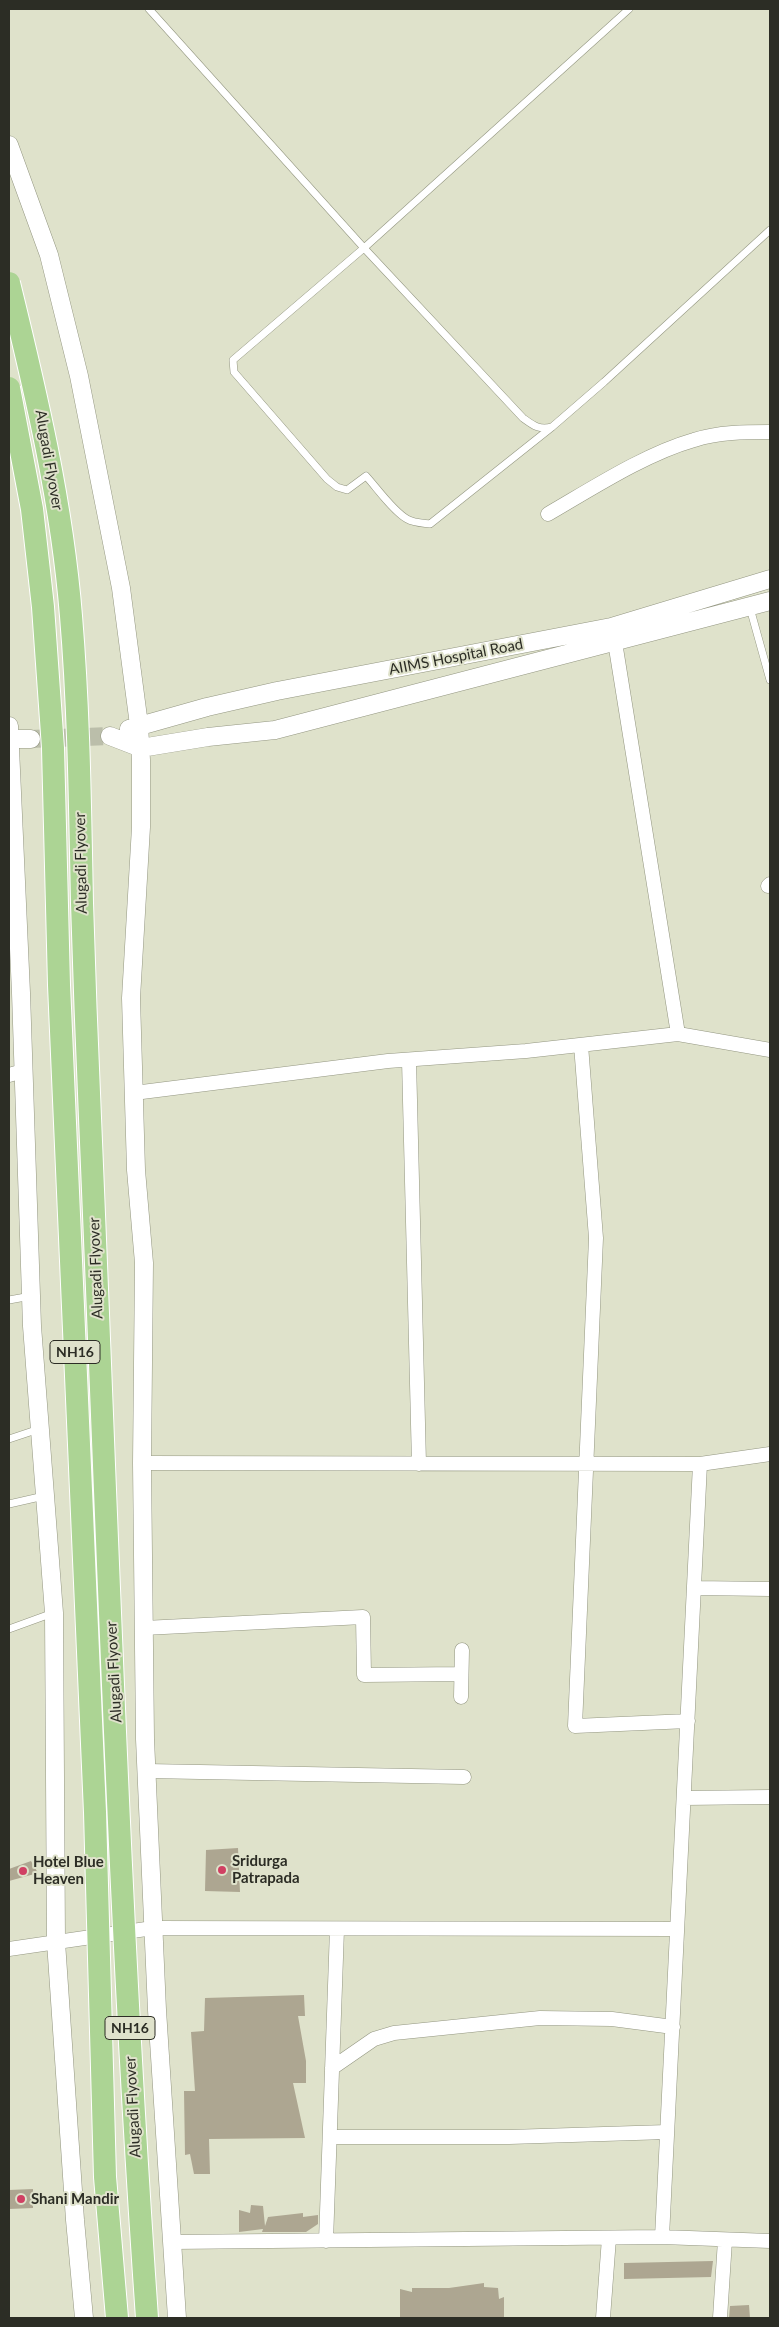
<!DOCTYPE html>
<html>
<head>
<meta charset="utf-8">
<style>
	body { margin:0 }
	#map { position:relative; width:779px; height:2327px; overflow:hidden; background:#dfe2cb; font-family:Lato,sans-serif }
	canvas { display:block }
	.frame { position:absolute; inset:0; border:10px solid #2c2d25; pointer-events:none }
</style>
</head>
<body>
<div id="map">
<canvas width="779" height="2327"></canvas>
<div class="frame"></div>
</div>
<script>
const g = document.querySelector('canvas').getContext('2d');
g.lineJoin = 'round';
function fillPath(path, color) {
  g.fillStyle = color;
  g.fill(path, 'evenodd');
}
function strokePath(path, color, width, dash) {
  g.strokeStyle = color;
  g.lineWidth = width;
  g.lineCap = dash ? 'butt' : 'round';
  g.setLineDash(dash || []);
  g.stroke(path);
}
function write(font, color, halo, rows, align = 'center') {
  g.font = font + ' Lato,sans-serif';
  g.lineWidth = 4;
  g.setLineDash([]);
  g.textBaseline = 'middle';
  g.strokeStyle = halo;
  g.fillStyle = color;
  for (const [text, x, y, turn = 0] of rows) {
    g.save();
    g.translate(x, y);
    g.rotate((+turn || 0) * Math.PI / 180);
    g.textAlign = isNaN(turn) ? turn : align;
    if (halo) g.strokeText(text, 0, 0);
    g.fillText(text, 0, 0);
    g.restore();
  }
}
fillPath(new Path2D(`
	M238 1848 240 1892 205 1891 206 1850Z
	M31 1861 38 1873 9 1881V1869Z
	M304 1995 305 2016H298L306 2061V2083H293L305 2138 209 2139 210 2174H194L190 2154 185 2155 184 2091H195L191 2032 204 2031 205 1998Z
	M33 2189V2208L9 2209V2190Z
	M251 2205 263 2206 265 2226 268 2217 303 2213V2217L318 2215V2224L306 2232H262L263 2229 239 2232V2210L250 2213Z
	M713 2261 711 2277 624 2279V2263Z
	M484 2283V2287L498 2288 499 2299 504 2297V2317L400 2318V2289L412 2292V2288H449Z
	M749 2305 750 2318H729L730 2306Z`), '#ada691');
strokePath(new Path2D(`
	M31 739 110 736`), '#bbbeaa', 18, [18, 9]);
const service = new Path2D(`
	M149 9 364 248 523 418C534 426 539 430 552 427L604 382 770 230
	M552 427 430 524C422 523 414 523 407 519 393 511 377 488 366 476L347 490 337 487 327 479 234 372 233 360 364 248 629 9
	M750 608 770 680
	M9 1300 31 1296
	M9 1439 39 1429
	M9 1504 44 1496
	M9 1629 53 1613`);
const minor = new Path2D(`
	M548 514C593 488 645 454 694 440 719 432 745 432 770 432
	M768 886 770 884
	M678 1034 770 1050
	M581 1045 596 1238 575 1726 688 1721
	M409 1060 419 1464
	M9 1075 23 1071
	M134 1093 388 1061 526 1051 678 1034 615 642
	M142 1463 700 1464 770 1454
	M700 1464 662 2237 770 2241
	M694 1588 770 1589
	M144 1628 363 1617 364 1675 461 1674
	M461 1697 462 1650
	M147 1771 464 1777
	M684 1798 770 1797
	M9 1949 153 1928 677 1929
	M332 2068 374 2039 394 2033 540 2018 612 2019 673 2027
	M330 2137H509L667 2132
	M326 2241 337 1929
	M172 2242 662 2237
	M603 2318 609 2238
	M720 2318 725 2240`);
const tertiary = new Path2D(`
	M9 145 49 255 79 376 121 588 139 725 141 760V827L131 998 136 1170 144 1263 142 1463 145 1739 157 2010 177 2318
	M9 726 21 993 32 1326 54 1613 56 1942 75 2220 84 2318
	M129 729 207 707 277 691 611 627 770 579
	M110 736 141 748 208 737 275 730 770 601
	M9 739H31`);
strokePath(service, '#939681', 8);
strokePath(minor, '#939681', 15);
strokePath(tertiary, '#939681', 19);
strokePath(service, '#fff', 7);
strokePath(minor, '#fff', 14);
strokePath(tertiary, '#fff', 18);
const trunkBridge = new Path2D(`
	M9 283C36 393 62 503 71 616 79 711 80 807 82 903 84 975 87 1046 90 1118 107 1518 119 1919 147 2318
	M9 388 32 509 43 607 53 748 59 985 95 1812 105 2177 117 2318`);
strokePath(trunkBridge, '#fff', 24, []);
strokePath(trunkBridge, '#acd494', 22);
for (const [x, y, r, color] of [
	[222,1870,5,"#d04063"],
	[23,1871,5,"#d04063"],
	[21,2199,5,"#d04063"]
]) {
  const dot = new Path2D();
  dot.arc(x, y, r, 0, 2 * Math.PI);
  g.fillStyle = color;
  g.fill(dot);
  strokePath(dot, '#dfe2cb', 2);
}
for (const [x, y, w] of [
	[75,1352,50],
	[130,2028,50]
]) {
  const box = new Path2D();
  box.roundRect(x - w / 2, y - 11.5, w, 23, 4);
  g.fillStyle = '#dfe2cb';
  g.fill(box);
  strokePath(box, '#2c2d25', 1);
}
write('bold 14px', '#2c2d25', null, [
	["NH16",75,1352],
	["NH16",130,2028]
]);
write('15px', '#2c2d25', '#dfe2cb', [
	["Alugadi Flyover",49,460,80],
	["AIIMS Hospital Road",456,657,-11],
	["Alugadi Flyover",81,863,-91],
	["Alugadi Flyover",96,1268,-92],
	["Alugadi Flyover",114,1672,-93],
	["Alugadi Flyover",133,2107,-93]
]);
write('bold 15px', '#2c2d25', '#dfe2cb', [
	["Sridurga",232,1861],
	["Patrapada",232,1878],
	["Hotel Blue",33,1862],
	["Heaven",33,1879],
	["Shani Mandir",31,2199]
], 'left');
</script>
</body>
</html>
